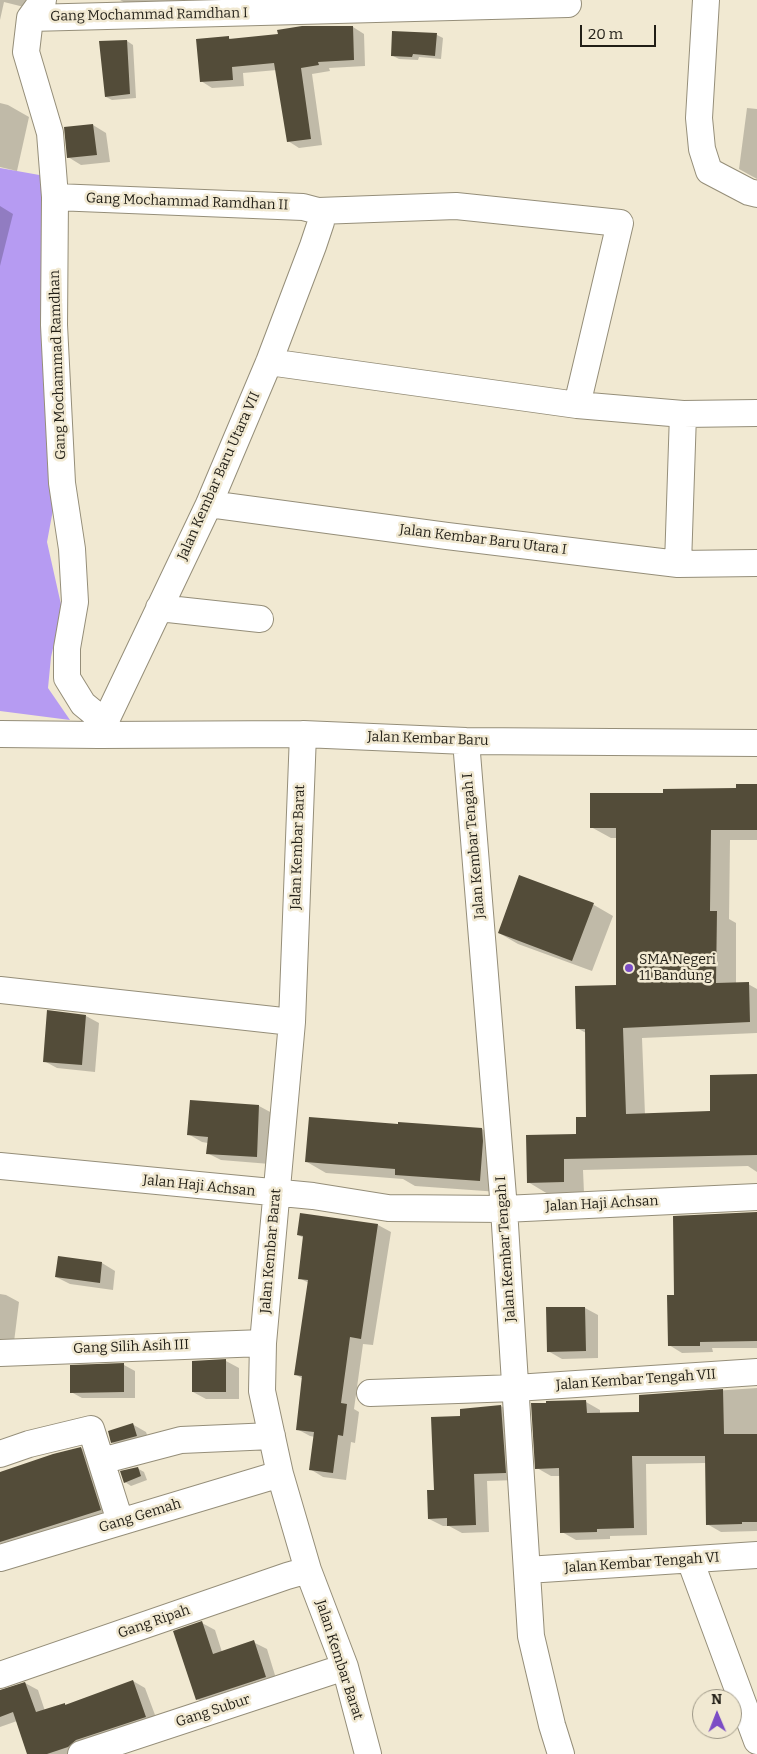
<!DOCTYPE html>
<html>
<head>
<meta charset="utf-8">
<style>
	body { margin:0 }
	#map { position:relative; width:757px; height:1754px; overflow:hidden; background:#f1e9d2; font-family:Bitter,serif }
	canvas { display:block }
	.north { position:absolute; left:692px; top:1689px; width:50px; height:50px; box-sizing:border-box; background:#f1e9d2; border:1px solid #9e9887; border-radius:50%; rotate:359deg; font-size:14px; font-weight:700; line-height:20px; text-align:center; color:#211e16 }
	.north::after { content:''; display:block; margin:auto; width:18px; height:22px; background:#7b4dc5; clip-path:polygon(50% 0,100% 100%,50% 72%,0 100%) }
	.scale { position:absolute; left:580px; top:25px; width:76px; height:22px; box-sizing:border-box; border:2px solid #211e16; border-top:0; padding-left:6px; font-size:15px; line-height:18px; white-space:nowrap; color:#211e16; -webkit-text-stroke:4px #f1e9d2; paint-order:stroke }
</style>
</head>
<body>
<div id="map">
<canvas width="757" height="1754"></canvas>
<div class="north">N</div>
<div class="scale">20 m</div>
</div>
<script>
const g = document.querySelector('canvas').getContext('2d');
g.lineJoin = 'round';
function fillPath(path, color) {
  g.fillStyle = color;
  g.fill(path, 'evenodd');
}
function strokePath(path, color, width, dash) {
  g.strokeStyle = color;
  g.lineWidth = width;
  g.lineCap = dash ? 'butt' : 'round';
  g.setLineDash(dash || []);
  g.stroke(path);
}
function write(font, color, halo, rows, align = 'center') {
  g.font = font + ' Bitter,serif';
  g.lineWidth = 5;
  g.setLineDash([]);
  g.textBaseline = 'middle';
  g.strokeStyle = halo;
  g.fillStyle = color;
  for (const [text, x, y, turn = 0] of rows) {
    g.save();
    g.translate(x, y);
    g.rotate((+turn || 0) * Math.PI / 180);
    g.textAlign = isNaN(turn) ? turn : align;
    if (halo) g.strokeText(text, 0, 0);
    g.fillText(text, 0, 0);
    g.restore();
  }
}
fillPath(new Path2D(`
	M0 168 45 176 55 499 47 542 62 609 51 657 48 688 70 720 0 711Z`), '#b69bf2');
fillPath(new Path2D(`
	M0 0H43L40 11 4 2 0 20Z
	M120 0H347L138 10Z
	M353 27 364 34 365 66 329 68 330 71 312 74 322 145 299 148 288 141 277 70 243 73 244 86 212 88 201 81 229 38 232 40Z
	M437 35 443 38 441 59 419 57 418 60 399 59 393 56Z
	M127 41 133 45 136 98 112 100 106 97 100 42Z
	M0 103 8 105 29 117 17 171 0 167Z
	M747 108 757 109V179L739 169Z
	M93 125 106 133 110 162 81 165 68 157Z
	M0 206 13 214 0 266Z
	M757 786V840H730L729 919 736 923V984H748L757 989V1033L642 1038 645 1115 711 1113 757 1075V1172L748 1166 583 1170 584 1193 548 1194 528 1182 578 1135 587 1119 586 1033 577 1028 617 986V838H611L591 827 665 794 737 789Z
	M520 877 594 905 613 916 592 971 518 944 499 933Z
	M86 1016 99 1023 95 1072 57 1068 44 1061Z
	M259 1106 272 1113 270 1164 221 1160 207 1153 208 1143 202 1142 188 1134Z
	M482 1129 501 1140 499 1192 415 1186 403 1179 326 1173 307 1162Z
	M757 1213V1348H712L713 1352 682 1353 669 1345 675 1296Z
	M378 1225 391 1232 373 1345 363 1344 354 1409 359 1412 355 1443 351 1442 346 1480 323 1477 310 1469 315 1437 310 1436 297 1429 303 1379 295 1374 309 1283 299 1278 304 1238 298 1235Z
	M102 1263 115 1271 113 1290 70 1284 56 1277Z
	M0 1294 6 1295 19 1302 14 1342 0 1340Z
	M585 1308 598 1315V1358L562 1359 548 1351Z
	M226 1361 239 1368V1399H206L193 1392Z
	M124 1365 135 1371V1398H82L71 1392Z
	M757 1388V1531L721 1532 707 1524 706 1463 646 1464 647 1535 610 1536V1539L576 1540 562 1532 561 1476H551L537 1468 548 1402H586L600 1410V1414L640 1413V1396Z
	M501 1406 514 1414 518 1480 487 1481 489 1532 462 1533 449 1526H443L429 1519 462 1417Z
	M132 1424 146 1432 150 1443 125 1450 112 1442Z
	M81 1448 91 1454 110 1516 0 1553V1473Z
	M137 1468 144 1472 147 1480 131 1486 125 1482Z
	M202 1623 215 1630 222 1652 253 1642 267 1649 278 1685 210 1707 197 1699Z
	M133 1681 145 1688 158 1723 78 1754H29L17 1721 0 1727V1691L25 1683 38 1690 45 1711 65 1704 67 1706Z`), '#0003');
fillPath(new Path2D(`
	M302 26H353L354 60 318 62 319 65 301 68 311 139 287 142 274 63 232 67 233 80 200 82 196 39 229 36V39L278 34 277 30Z
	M392 31 437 33 435 56 413 54 412 57 391 56Z
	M127 40 130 94 105 97 99 41Z
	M93 124 97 155 67 158 64 127Z
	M736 784H757V830H711L710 911H717L716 983 749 982 750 1022 623 1028 626 1114 710 1111V1075L757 1074V1155L564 1159V1182L527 1183 526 1135 576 1134V1117H586L585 1029H576L575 986 616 985V828H590V793H663V789L736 788Z
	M519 875 594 903 572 961 498 933Z
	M47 1010 86 1015 82 1065 43 1062Z
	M190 1100 259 1105 257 1157 206 1154 208 1137 187 1135Z
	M309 1117 398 1124V1122L482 1128 483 1141 480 1181 395 1175V1169L305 1162Z
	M757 1212V1341L700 1342V1346H668L667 1295H674L673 1216Z
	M300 1213 378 1224 361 1339 350 1337 341 1403 347 1404 343 1436 338 1435 333 1473 309 1470 314 1432 296 1430 302 1376 294 1375 308 1280 298 1279 303 1236 297 1235Z
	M58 1256 102 1262 100 1283 55 1277Z
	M546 1307H585L586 1351 547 1352Z
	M226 1359V1392H192V1361Z
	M124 1363V1392L70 1393V1365Z
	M723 1389 724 1434H757V1522H742V1524L706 1525 705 1456H632L634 1528 597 1529V1532L560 1533 559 1468 535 1469 531 1403H546V1401L586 1400 587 1413 639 1412V1395Z
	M501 1405 506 1473 474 1474 476 1525 447 1526V1518L428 1519 427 1490H434L431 1417 460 1416V1409Z
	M133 1423 137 1436 111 1443 108 1431Z
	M81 1447 101 1510 0 1542V1472L53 1454Z
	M138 1467 141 1476 124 1483 120 1471Z
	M202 1621 213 1654 254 1640 266 1677 196 1700 173 1631Z
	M133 1680 146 1717 76 1740 68 1747 47 1754H27L13 1712 0 1717V1690L25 1682 36 1712 65 1703V1705Z`), '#534c39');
const minor = new Path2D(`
	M43 0 30 18 26 52 50 133 55 197 54 325 62 483 72 549 75 602 67 648V678L83 704 105 722
	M706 0 699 118 702 149 709 171 749 192 757 194
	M30 18 568 4
	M55 197 303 207 318 211 456 206 620 223 577 405
	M269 362 577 405 683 414 757 413
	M209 504 447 536 678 564 757 563
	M678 564 683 414
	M159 608 260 619
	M0 734 99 735 303 734 466 741 757 743
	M303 734 292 1022 263 1343 262 1391 280 1474 308 1570 345 1667 368 1754
	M99 735 209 504 269 362 313 246 321 222 318 211
	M466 741 504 1209 531 1636 552 1725 561 1754
	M0 990 292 1022
	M0 1166 313 1196 388 1208 504 1209 757 1197
	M0 1353 263 1343
	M370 1393 516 1388 757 1372
	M0 1454 29 1444 91 1429 120 1521
	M101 1461 181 1440 272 1436
	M0 1558 280 1474
	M690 1560 757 1741
	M527 1570 757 1555
	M0 1675 287 1576 308 1570
	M81 1754 345 1667`);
strokePath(minor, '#958e79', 28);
strokePath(minor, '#fff', 26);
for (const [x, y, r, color] of [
	[629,968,5,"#7b4dc5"]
]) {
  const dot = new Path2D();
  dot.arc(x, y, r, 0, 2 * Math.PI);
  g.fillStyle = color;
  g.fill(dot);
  strokePath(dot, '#f1e9d2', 2);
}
write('14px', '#211e16', '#f1e9d2', [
	["Gang Mochammad Ramdhan I",149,15,-1],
	["Gang Mochammad Ramdhan II",187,202,2],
	["Gang Mochammad Ramdhan",58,365,-92],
	["Jalan Kembar Baru Utara VII",219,476,-66],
	["Jalan Kembar Baru Utara I",483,540,7],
	["Jalan Kembar Baru",428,739,2],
	["Jalan Kembar Tengah I",474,846,-95],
	["Jalan Kembar Barat",298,847,-88],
	["Jalan Haji Achsan",199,1186,6],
	["Jalan Haji Achsan",602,1204,-3],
	["Jalan Kembar Tengah I",506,1249,-94],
	["Jalan Kembar Barat",271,1251,-85],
	["Gang Silih Asih III",131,1347,-2],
	["Jalan Kembar Tengah VII",636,1380,-4],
	["Gang Gemah",140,1516,-17],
	["Jalan Kembar Tengah VI",642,1563,-4],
	["Gang Ripah",154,1622,-19],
	["Jalan Kembar Barat",339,1660,72],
	["Gang Subur",213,1711,-18]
]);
write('14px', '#211e16', '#f1e9d2', [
	["SMA Negeri",639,960],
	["11 Bandung",639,976]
], 'left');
</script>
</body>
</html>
